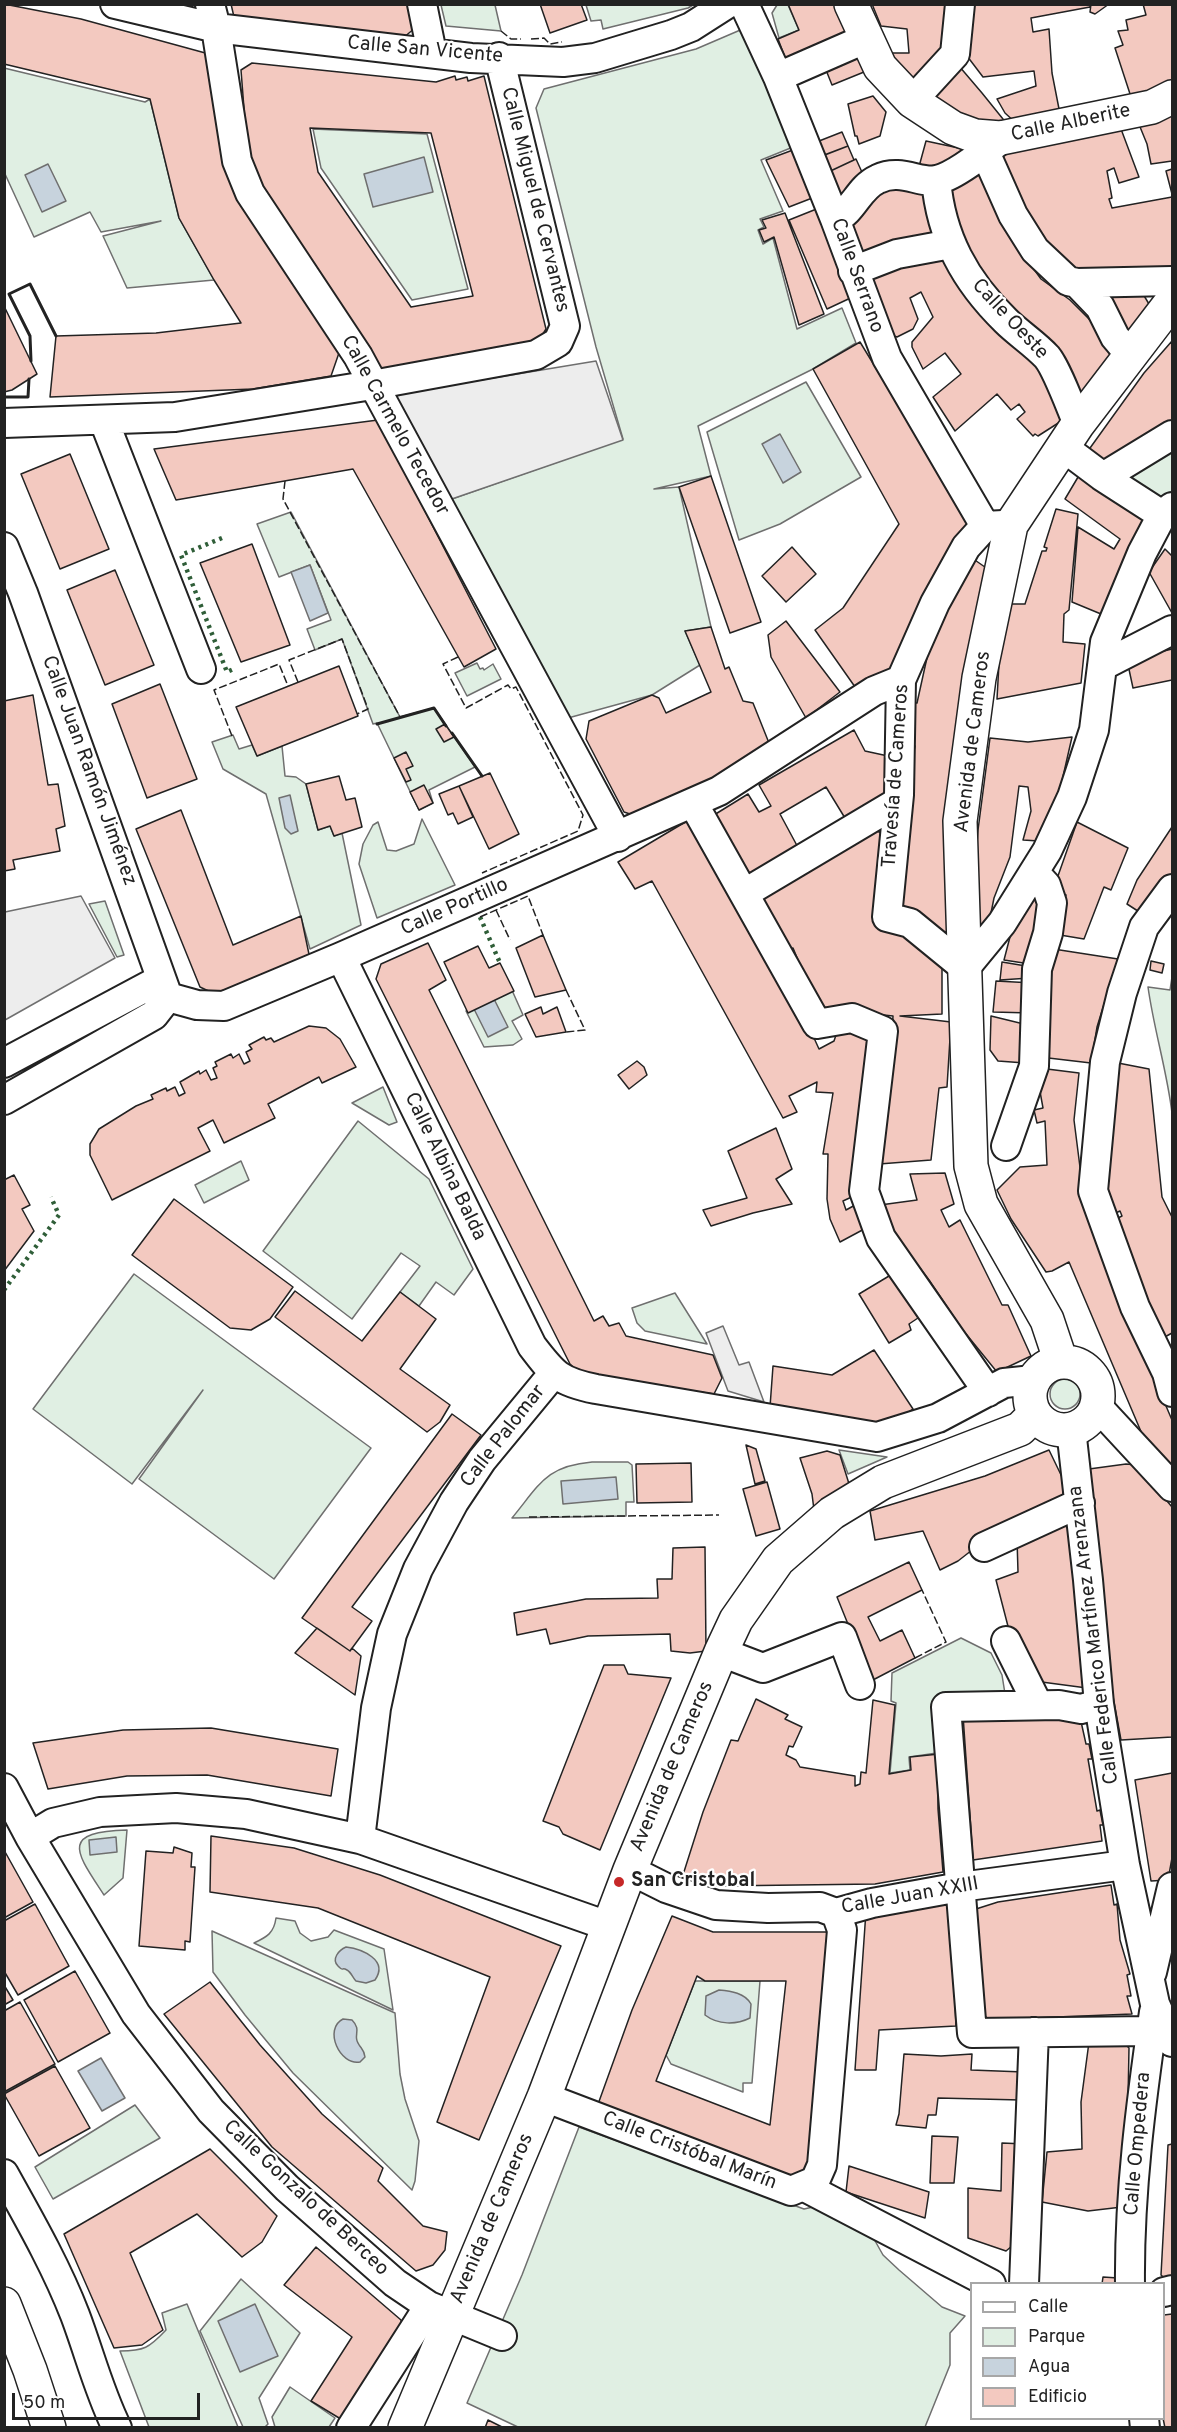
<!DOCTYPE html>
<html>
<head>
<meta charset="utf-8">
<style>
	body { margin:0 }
	#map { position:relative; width:1177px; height:2432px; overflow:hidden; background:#fff; font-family:Overpass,sans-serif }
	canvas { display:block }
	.frame { position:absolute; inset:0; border:6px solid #222; pointer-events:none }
	.legend { position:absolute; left:970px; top:2282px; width:195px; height:138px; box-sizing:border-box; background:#fff; border:2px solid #a7a7a7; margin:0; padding:8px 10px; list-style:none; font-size:18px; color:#222 }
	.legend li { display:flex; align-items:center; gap:12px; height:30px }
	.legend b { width:30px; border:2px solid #a7a7a7 }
	.scale { position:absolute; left:12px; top:2393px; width:188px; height:27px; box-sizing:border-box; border:3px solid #222; border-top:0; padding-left:8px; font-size:18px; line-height:21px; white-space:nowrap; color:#222; -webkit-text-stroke:4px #fff; paint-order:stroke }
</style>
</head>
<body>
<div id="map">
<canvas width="1177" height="2432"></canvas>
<div class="frame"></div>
<ul class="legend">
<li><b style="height:8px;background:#fff"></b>Calle</li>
<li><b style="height:16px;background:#e0efe3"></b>Parque</li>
<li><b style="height:16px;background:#c7d3dd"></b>Agua</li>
<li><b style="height:16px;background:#f3c9c0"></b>Edificio</li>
</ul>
<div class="scale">50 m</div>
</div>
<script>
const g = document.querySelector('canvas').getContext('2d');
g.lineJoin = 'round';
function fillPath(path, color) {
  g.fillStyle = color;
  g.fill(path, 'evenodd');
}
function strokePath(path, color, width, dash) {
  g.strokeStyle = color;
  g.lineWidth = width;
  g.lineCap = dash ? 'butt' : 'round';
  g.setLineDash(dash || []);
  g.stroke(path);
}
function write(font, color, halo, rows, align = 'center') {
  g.font = font + ' Overpass,sans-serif';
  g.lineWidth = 4.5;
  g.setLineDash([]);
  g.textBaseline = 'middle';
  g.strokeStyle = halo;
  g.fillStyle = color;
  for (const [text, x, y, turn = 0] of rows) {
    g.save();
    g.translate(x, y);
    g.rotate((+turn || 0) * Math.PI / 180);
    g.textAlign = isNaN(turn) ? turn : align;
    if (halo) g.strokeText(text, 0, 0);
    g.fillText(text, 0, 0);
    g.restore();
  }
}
const green = new Path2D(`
	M441 5H495L501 31 446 26Z
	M586 5V4L693 5 688 8 603 29 601 20 591 21Z
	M777 5H788L799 30 779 38 772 13Z
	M745 28 798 145 761 160 783 211 760 219 764 227 758 230 763 244 773 238 797 329 842 308 856 343 813 369 698 426 711 476 654 489 679 487 711 627 685 631 700 665 652 695 568 718 446 501 623 439 596 347 536 108 544 89 696 49Z
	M4 68 145 102 150 99 179 218 214 280 127 288 103 236 161 221 101 232 90 212 34 237 5 174Z
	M313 129 427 134 468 289 412 300 321 168Z
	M806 382 861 477 780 524 739 540 707 432Z
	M1172 446V499L1161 507 1118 476Z
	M291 512 400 717 434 708 475 767 429 790 433 803 419 810 377 723 373 724 342 639 315 650 307 629 331 620 310 565 279 577 257 524Z
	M477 663 480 669 483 668 484 670 493 664 501 679 467 696 455 673Z
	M233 735 239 749 252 745 257 756 282 746 285 776 296 777 306 784 318 830 330 826 334 836 342 833 361 925 310 949 266 794 223 769 212 742Z
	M422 819 455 885 377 918 359 864 363 844 373 825 378 822 387 850 396 851 414 844Z
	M105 901 124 955 117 957 89 904Z
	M1172 977V1113C1167 1071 1154 1030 1148 987L1170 990Z
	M511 988 523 1015 512 1021 522 1039 513 1045 484 1047 466 1011Z
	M383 1087 397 1122 389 1125 352 1103Z
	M358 1121 429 1179 473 1269 454 1295 436 1282 419 1306 400 1292 420 1266 401 1253 352 1319 263 1251Z
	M241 1161 249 1180 204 1203 195 1185Z
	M134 1274 371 1448 274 1579 139 1479 203 1390 132 1484 33 1409Z
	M675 1293 707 1344 645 1331 637 1323 632 1308Z
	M1050 1394a15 15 0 1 1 30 0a15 15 0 1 1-30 0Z
	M839 1450 887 1457 848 1474Z
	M592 1462H628L632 1465 634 1502H626V1516L512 1518C540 1484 546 1466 592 1462Z
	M961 1638 991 1653 1002 1675 1006 1700 939 1703 937 1753 909 1757 910 1770 890 1773 896 1703 891 1701 892 1673Z
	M127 1830 123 1878 104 1895C76 1852 59 1832 127 1830Z
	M276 1918 295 1921 300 1933 311 1941 328 1937 334 1930 384 1949 393 2010 254 1943C267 1937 274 1933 276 1918Z
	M212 1931 395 2013 400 2074 405 2099 419 2141 415 2181 412 2190 293 2073 245 2015 213 1972Z
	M695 1981H760L752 2083H743V2092L671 2064 666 2055Z
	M135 2105 160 2138 53 2199 35 2167Z
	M579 2127 804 2209 813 2207 874 2239 883 2255 899 2270 942 2307 965 2316 950 2333V2365L925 2427 520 2428 467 2403 522 2275Z
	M241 2279 300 2333 259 2398 268 2424 265 2427H243L200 2331Z
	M187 2304 238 2427H149L120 2351C144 2351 149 2348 166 2330L162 2313Z
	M290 2387 335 2418 329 2427H275L272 2417Z`);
fillPath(green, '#e0efe3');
strokePath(green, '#6f6f6f', 1.5);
const parking = new Path2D(`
	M596 361 623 440 446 501 390 395Z
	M81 896 115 958 5 1020V912Z
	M723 1326 739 1365 749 1362 764 1402 728 1391 706 1333Z`);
fillPath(parking, '#ededed');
strokePath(parking, '#6f6f6f', 1.5);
const water = new Path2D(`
	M424 157 433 192 373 207 364 174Z
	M48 164 66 201 42 212 25 175Z
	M780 434 801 472 783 483 762 444Z
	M310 565 328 613 310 621 291 572Z
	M290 795 298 831 291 834 285 828 279 798Z
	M494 999 508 1027 488 1037 474 1009Z
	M616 1477 618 1499 563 1504 561 1481Z
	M116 1837 117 1852 90 1855 89 1840Z
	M346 1947C362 1949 389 1960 375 1980L366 1983 356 1981C353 1978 351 1972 347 1970 340 1966 345 1973 338 1966 331 1959 339 1950 346 1947Z
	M719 1990C731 1991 745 1993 751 2004L750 2018C736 2025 718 2025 705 2015L706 1996Z
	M343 2019 352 2020C362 2030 353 2035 358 2043 361 2049 364 2049 365 2057L360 2062C340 2066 323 2029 343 2019Z
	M101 2058 125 2098 102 2111 78 2071Z
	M255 2304 278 2356 240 2372 218 2321Z`);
fillPath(water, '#c7d3dd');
strokePath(water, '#6f6f6f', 1.5);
const building = new Path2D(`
	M4 4 81 19 209 54 235 191 340 350 331 376 253 389 50 397 56 336 156 333 241 323 214 280 179 218 150 99 4 64Z
	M231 4H409L415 28 403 38 234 17Z
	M540 4H581L587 20 550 33Z
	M788 4H839L852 39 786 60 778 39 799 30Z
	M872 4H946L940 56 917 83 883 53H909L907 29 881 26Z
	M969 4H1090V7L1031 18 1033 32 1049 29 1052 73 1060 114 1017 124 1005 113 997 99 1036 86 1034 71 983 77 964 52Z
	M1091 4H1109L1095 14 1090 12Z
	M1143 4H1172V90L1132 100 1115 48 1123 45 1118 31 1128 30 1126 20 1146 15Z
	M856 51 864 72 832 85 824 65Z
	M252 63 436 82 455 76 456 80 467 77 468 81 484 76 546 329 533 350 380 370 249 173 241 70ZM310 128 431 133 473 296 411 307 318 172Z
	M959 66 982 93 1007 124 958 121 935 101 939 78Z
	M873 96 886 112 880 136 859 144 857 136H855L848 104Z
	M1172 108V163V161L1151 164 1147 144 1138 122Z
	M1118 121 1139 177 1119 183 1114 168 1107 171 1112 198 1109 199 1112 208 1172 197V272H1069L1039 246 997 150Z
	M842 132 848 146 819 157 814 143Z
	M926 141 968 150 944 174H917Z
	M848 146 854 160 824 174 817 158Z
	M801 147 820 195 789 207 766 160Z
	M856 159 866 181 839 207 822 175Z
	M981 168 1009 235 1041 279 1070 300 1108 338 1117 366 1077 404 965 261 945 190Z
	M1172 169V194L1166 171Z
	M927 184 939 241 854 257 847 226 872 188Z
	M824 206 859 294 827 309 789 220Z
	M785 213 824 314 799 325 774 237 764 242 759 230 766 228 762 220Z
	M947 255 1043 373 1063 420 1038 436 1035 434 1033 436 1017 419 1025 412 1019 404 1011 410 997 394 955 431 933 397 961 374 945 353 923 369 912 347V342L933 317 921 292 910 298 918 319 913 329 897 337 891 335 868 280 922 259Z
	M1137 284 1155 314 1125 335 1102 301Z
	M4 306 37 374 12 390 4 392Z
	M1172 341V426L1108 471 1085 455 1144 373Z
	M860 342 972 526 897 667 860 694 815 630 843 608 899 524 813 369Z
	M378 420 496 649 464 667 353 469 176 500 154 449Z
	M70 454 109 549 60 569 21 474Z
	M1084 467 1151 513 1101 614 1072 602 1078 527 1114 549 1120 539 1065 499Z
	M711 476 761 622 730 633 679 487Z
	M1056 509 1078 514 1069 610 1064 614 1063 642 1085 644 1081 683 997 699 1000 645 1007 604H1025L1042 551H1046L1047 548 1044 547Z
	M252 544 290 645 241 662 200 563Z
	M792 547 816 574 786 602 762 576Z
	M1165 549 1172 556V613L1149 572Z
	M972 558 992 572 953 927 935 939 900 904V816L915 746 908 744 915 703H917L930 644Z
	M115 570 154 665 105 685 67 590Z
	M786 621 840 692 806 718 771 657 768 635Z
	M711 627 725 669 729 667 743 701 753 703 771 748 710 784 636 816 624 812 586 739 589 721 652 695 659 698 666 713 711 692 685 631Z
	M1172 636V680L1133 688 1127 660 1172 649 1170 637Z
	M339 666 358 716 257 756 236 707Z
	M160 684 197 779 147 798 112 704Z
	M33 695 48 785 58 784 65 826 56 829 60 851 13 860 15 869 4 871V701Z
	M445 724 454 737 444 742 436 729Z
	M854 730 865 751 888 756 884 803 848 823 826 787 780 814 801 853 749 886 714 815 748 794 759 812 771 806 759 785Z
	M1072 737 1059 794 1039 841 1023 840 1031 811 1028 787 1019 786 1010 857 994 898 988 928 975 926V870L978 830 990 738 1028 742Z
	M406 752 413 766 406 769 411 780 406 782 394 758Z
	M490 773 519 834 489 849 459 786Z
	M339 776 346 800 355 798 362 827 334 836 330 826 318 830 306 784Z
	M424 785 433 803 419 810 410 792Z
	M459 786 473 817 458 824 453 813 448 815 439 794Z
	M181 810 233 945 301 916 310 959 221 997 200 987 136 829Z
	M687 821 703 851 707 848 795 996 819 1049 834 1041 838 1029 869 1035 858 1194 843 1201 846 1210 857 1204 868 1227 840 1242 830 1219 827 1199 828 1154H823L833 1093 816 1092 817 1082 789 1096 797 1112 783 1118 652 881 635 889 618 862Z
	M1077 822 1128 848 1111 890 1104 887 1084 939 1054 934 1066 895 1053 890Z
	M1172 827V876L1144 915 1127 904 1137 880Z
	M874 829 886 836 898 929 942 956V1014L900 1016 951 1022 947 1087 939 1088 931 1160 879 1164 889 1082 893 1016 818 1008 793 948 786 952 756 898Z
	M1029 895 1041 901 1030 964 1004 960 1011 933Z
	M543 935 566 990 535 997 516 948Z
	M428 943 446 980 429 990 594 1321 603 1316 609 1326 619 1323 626 1336 713 1355 722 1378 714 1394 591 1377 578 1372 570 1364 376 979 381 964Z
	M478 946 489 968 500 963 514 991 468 1013 444 962Z
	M1047 948 1118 959 1097 1027 1091 1063 1040 1057Z
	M1151 961 1164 964 1162 973 1150 970Z
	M1002 962 1032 967 1030 978 1000 980Z
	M996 981 1033 983 1031 1013 993 1012Z
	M541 1007 543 1014 557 1007 566 1032 536 1037 525 1014Z
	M991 1016 1032 1026 1025 1063 998 1061 990 1050Z
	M309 1026 326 1028 340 1039 356 1067 322 1083 319 1077 268 1104 275 1118 224 1143 213 1120 198 1128 210 1151 112 1200 90 1155V1144L99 1129 136 1106 153 1099 151 1095 166 1088 167 1091 175 1087 179 1096 185 1093 180 1082 199 1071 200 1074 206 1070 211 1080 217 1078 213 1068 217 1066 215 1062 231 1054 233 1058 239 1054 244 1064 250 1061 246 1052 252 1049 249 1045 264 1037 266 1040 271 1038 274 1042Z
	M637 1061 644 1067 647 1075 629 1089 618 1075Z
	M1118 1063 1149 1069 1162 1197 1172 1217V1333L1163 1338 1112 1221 1122 1216 1120 1211 1109 1216 1105 1185Z
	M1039 1068 1079 1073 1074 1120 1082 1183 1113 1282 1172 1420V1464L1168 1465 1145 1441 1069 1262 1052 1271 1046 1272 1011 1219 997 1190 1020 1167 1047 1165 1045 1121 1037 1123 1034 1110 1043 1108 1039 1086Z
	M776 1128 792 1169 776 1179 792 1204 753 1213 711 1226 703 1210 747 1198 728 1151Z
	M945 1173 954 1204 941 1210 949 1227 960 1220 1002 1305H1008L1031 1356 997 1372 962 1329 929 1280 894 1234 880 1205 917 1200 910 1174Z
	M14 1175 30 1205 22 1209 34 1231 4 1271V1180Z
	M174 1199 293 1287 270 1319 251 1330 230 1328 132 1255Z
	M889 1276 898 1279 917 1309 914 1311 918 1318 909 1324 911 1330 889 1343 859 1294Z
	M295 1291 362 1341 400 1292 436 1319 400 1369 450 1405 440 1422 427 1432 275 1317Z
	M874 1350 913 1409 886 1427 770 1407 773 1366 832 1375Z
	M452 1414 481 1435 352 1607 372 1621 350 1651 302 1618Z
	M746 1445 756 1449 765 1481 755 1484Z
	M1049 1450 1063 1479V1506L981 1543 958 1561 940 1570 923 1531 875 1540 870 1511 985 1476Z
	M827 1451 840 1455 850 1487 814 1510 812 1494 800 1458Z
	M691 1463 692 1502 637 1503 636 1464Z
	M1126 1464 1137 1465 1172 1507V1737L1121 1740 1109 1675 1089 1469Z
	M767 1482 780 1529 756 1536 743 1489Z
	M1069 1516 1087 1688 1034 1681 1010 1634 996 1580 1018 1572 1017 1539Z
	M705 1547 706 1651 690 1653 671 1651 670 1634 588 1636 550 1644 546 1629 517 1635 514 1613 586 1599 658 1598 657 1579H672L673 1548Z
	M909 1562 922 1590 868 1617 880 1641 902 1630 915 1658 871 1681 837 1597Z
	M317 1628 350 1651 352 1648 361 1656 355 1695 295 1653Z
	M604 1665H624L628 1674 671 1678 600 1850 563 1834 559 1827 543 1821Z
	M756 1699 788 1715 785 1719 802 1727 793 1747 789 1746 786 1755 796 1760 800 1767 855 1776V1786L860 1784 861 1772 866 1773 873 1700 895 1705 889 1774 911 1770 910 1757 939 1754 941 1786 938 1788V1809L943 1872 875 1884 719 1886 682 1878 703 1812 731 1740 738 1741Z
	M963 1715 1080 1717 1086 1744H1089L1092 1759H1088L1097 1811 1100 1810 1103 1825H1100L1102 1841 973 1860Z
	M211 1728 338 1749 331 1796 207 1775 127 1776 48 1789 33 1743 123 1730Z
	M1172 1773V1858L1168 1880 1151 1881 1135 1780Z
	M211 1836 294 1848 380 1875 561 1946 479 2140 437 2122 490 1977 318 1908 210 1892Z
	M174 1847 192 1853 191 1867H195L190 1942 185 1941V1950L139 1946 146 1851 173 1853Z
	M4 1850 33 1902 4 1918Z
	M1111 1885 1114 1905 1117 1904 1120 1940 1130 1974 1127 1975 1131 1996H1127L1132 2014 983 2020 976 1909 998 1902Z
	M951 1897 956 2026 879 2030 876 2070H855L866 1911Z
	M35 1904 69 1966 18 1995 4 1971V1921Z
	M672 1916 713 1932H826L837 1944 813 2174 799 2183 597 2107 632 2010ZM697 1976 705 1981H786L770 2125 656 2081Z
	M75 1971 110 2033 58 2062 24 2000Z
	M210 1982 260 2045 322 2114 383 2168 378 2181 423 2226 447 2232 445 2250 433 2265 416 2271 272 2147 164 2014Z
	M4 1985 13 2000 4 2005Z
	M20 2002 55 2064 4 2092V2011Z
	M1121 2040 1129 2048 1127 2152 1122 2207 1088 2211 1042 2202 1047 2152 1082 2149 1081 2102 1089 2042Z
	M904 2054 941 2056 972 2054 971 2070 1024 2072 1021 2100 938 2098 936 2115H928L926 2128 896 2125 899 2114Z
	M55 2066 90 2128 39 2156 4 2094Z
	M932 2136 958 2137 954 2183H930Z
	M1002 2143 1025 2144 1018 2241 1006 2251 968 2238V2188L1001 2191Z
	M1172 2144V2285L1161 2275 1168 2145Z
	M210 2149 277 2216 262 2242 242 2257 197 2214 130 2253 163 2330 142 2345 114 2348 64 2234Z
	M849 2166 929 2192 925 2218 846 2192Z
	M316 2247 401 2320 404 2337 349 2424 311 2401 352 2337 284 2285Z
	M1103 2277 1118 2278V2284H1102Z
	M1172 2314V2427L1165 2428 1163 2418 1164 2315Z
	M488 2420 504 2428H485Z`);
fillPath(building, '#f3c9c0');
strokePath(building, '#222', 1.5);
const minor = new Path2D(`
	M115 4 216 28 471 58 563 62 595 58 671 35 691 27 727 4
	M210 4 216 28 237 161 250 193 358 356 618 837
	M422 4 432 53
	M744 4 778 77 835 219 887 358 985 526 1003 525
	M778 77 865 39
	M912 101 955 54 960 4
	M985 152 1013 215 1035 250 1068 281 1077 283 1100 307 1115 337 1131 356
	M936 180C941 237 965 281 1006 321 1018 333 1035 344 1047 357 1057 369 1071 408 1078 424
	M835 219C854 211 858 188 878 179 901 168 920 184 937 180 955 176 985 152 1000 140
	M853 271 897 254 951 244
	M1077 283 1172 281
	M104 421 201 669
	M4 423 175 417 372 385 536 355 558 342 565 326 499 57
	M1063 447 1103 477 1172 435
	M1103 477 1162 515
	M985 526 966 547 935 603 901 680 899 795 887 917 910 923 965 968 1002 923 1047 851 1072 797 1094 730 1105 642 1142 553 1162 515 1172 507
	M4 547 23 593 168 997
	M1102 666 1172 630
	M693 803 817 1024 852 1018 883 1031 864 1191 881 1238 988 1392
	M1172 889 1144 927 1122 993 1105 1062 1093 1191 1135 1307 1167 1373 1172 1392
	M745 893 898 802
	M341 957 532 1346C554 1375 560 1382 596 1389L877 1437 938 1418 1004 1383 1033 1380
	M168 997 197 1005 224 1006 341 957 719 791 874 691 901 680
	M4 1063 161 979
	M4 1100 154 1015 168 997
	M1006 1146 1034 1066 1037 969 1048 933 1052 903 1046 885 1034 872
	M1097 1406 1172 1487
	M1071 1429 1088 1580 1099 1704 1125 1865 1155 2004 1172 2042
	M984 1547 1080 1503
	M1006 1641 1038 1705
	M721 1652 763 1668 842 1637 860 1685
	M1099 1704 1081 1709 1059 1705 946 1707 972 2033 1151 2031
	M4 1788 30 1837 136 2014 211 2111 287 2188 395 2283 429 2306 502 2336
	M30 1837 53 1823 100 1812 176 1808 246 1814 360 1839 608 1926
	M360 1839 376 1708 392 1634 418 1569 454 1502 482 1460 553 1374
	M630 1870 666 1888 716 1905 768 1908 820 1907 836 1913 872 1903 960 1887 1125 1865
	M1152 1972 1172 1887
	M544 2097 791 2191 815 2181 822 2165 842 1930 836 1913
	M4 2174C29 2219 56 2266 75 2315 89 2352 99 2392 117 2428
	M803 2186 991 2284
	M1024 2284 1034 2032
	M1130 2284C1129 2193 1141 2102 1154 2012
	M1164 2292 1172 2290
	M1144 2418 1145 2428
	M351 2428 429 2306`);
const major = new Path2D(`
	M851 4 880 67 912 101 953 128 975 136 1001 138 1152 107 1172 97
	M1061 1362 1047 1320 981 1204 971 1166 960 821 979 678 1011 525 1078 424 1172 301
	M1030 1396a34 34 0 1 1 68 0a34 34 0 1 1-68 0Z
	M4 2304 30 2370 49 2428
	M405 2428 544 2097 630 1870 721 1652 736 1620 778 1560 832 1513 883 1482 1020 1429 1035 1414`);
strokePath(minor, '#222', 32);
strokePath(major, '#222', 36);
strokePath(minor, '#fff', 28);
strokePath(major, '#fff', 33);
strokePath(new Path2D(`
	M222 538 181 555 227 672 236 668
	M480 917 500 963
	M4 1290 59 1215 51 1197`), '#2f5e38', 4.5, [3, 4.5]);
strokePath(new Path2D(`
	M501 31 511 39H521
	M531 39 544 38 550 44 562 42
	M285 481 283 499 400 717
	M458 657 443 664 466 708 508 685 511 689 516 687 583 815 578 831 482 873
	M298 682 289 660 342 639 368 709 357 714
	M232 736 214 690 279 664 288 686
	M496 910 510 940
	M480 917 528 896 543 935
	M566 990 585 1030 566 1032
	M529 1517 719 1515
	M915 1658 946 1642 922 1590`), '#222', 1.5, [8, 3]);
strokePath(new Path2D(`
	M31 361 30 336 9 294 30 284 56 336
	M4 397H28L29 379
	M377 724 434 708 446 726
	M452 733 482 776`), '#222', 3);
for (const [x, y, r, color] of [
	[619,1882,6,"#c62828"]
]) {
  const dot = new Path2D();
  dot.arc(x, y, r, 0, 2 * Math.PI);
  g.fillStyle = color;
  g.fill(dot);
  strokePath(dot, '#fff', 2);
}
write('20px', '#222', '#fff', [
	["Calle San Vicente",425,51,5],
	["Calle Alberite",1071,124,-12],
	["Calle Miguel de Cervantes",534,200,76],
	["Calle Serrano",856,276,70],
	["Calle Oeste",1009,320,47],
	["Calle Carmelo Tecedor",394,426,61],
	["Avenida de Cameros",974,742,-83],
	["Calle Juan Ramón Jiménez",88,771,70],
	["Travesía de Cameros",897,776,-86],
	["Calle Portillo",455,908,-24],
	["Calle Albina Balda",444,1167,64],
	["Calle Palomar",504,1437,-52],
	["Calle Federico Martínez Arenzana",1095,1635,-97],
	["Avenida de Cameros",673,1767,-67],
	["Calle Juan XXIII",910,1897,-10],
	["Calle Ompedera",1139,2144,-85],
	["Calle Cristóbal Marín",689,2152,21],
	["Calle Gonzalo de Berceo",305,2199,43],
	["Avenida de Cameros",493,2219,-67]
]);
write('bold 20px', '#222', '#fff', [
	["San Cristobal",631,1882]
], 'left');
</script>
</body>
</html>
